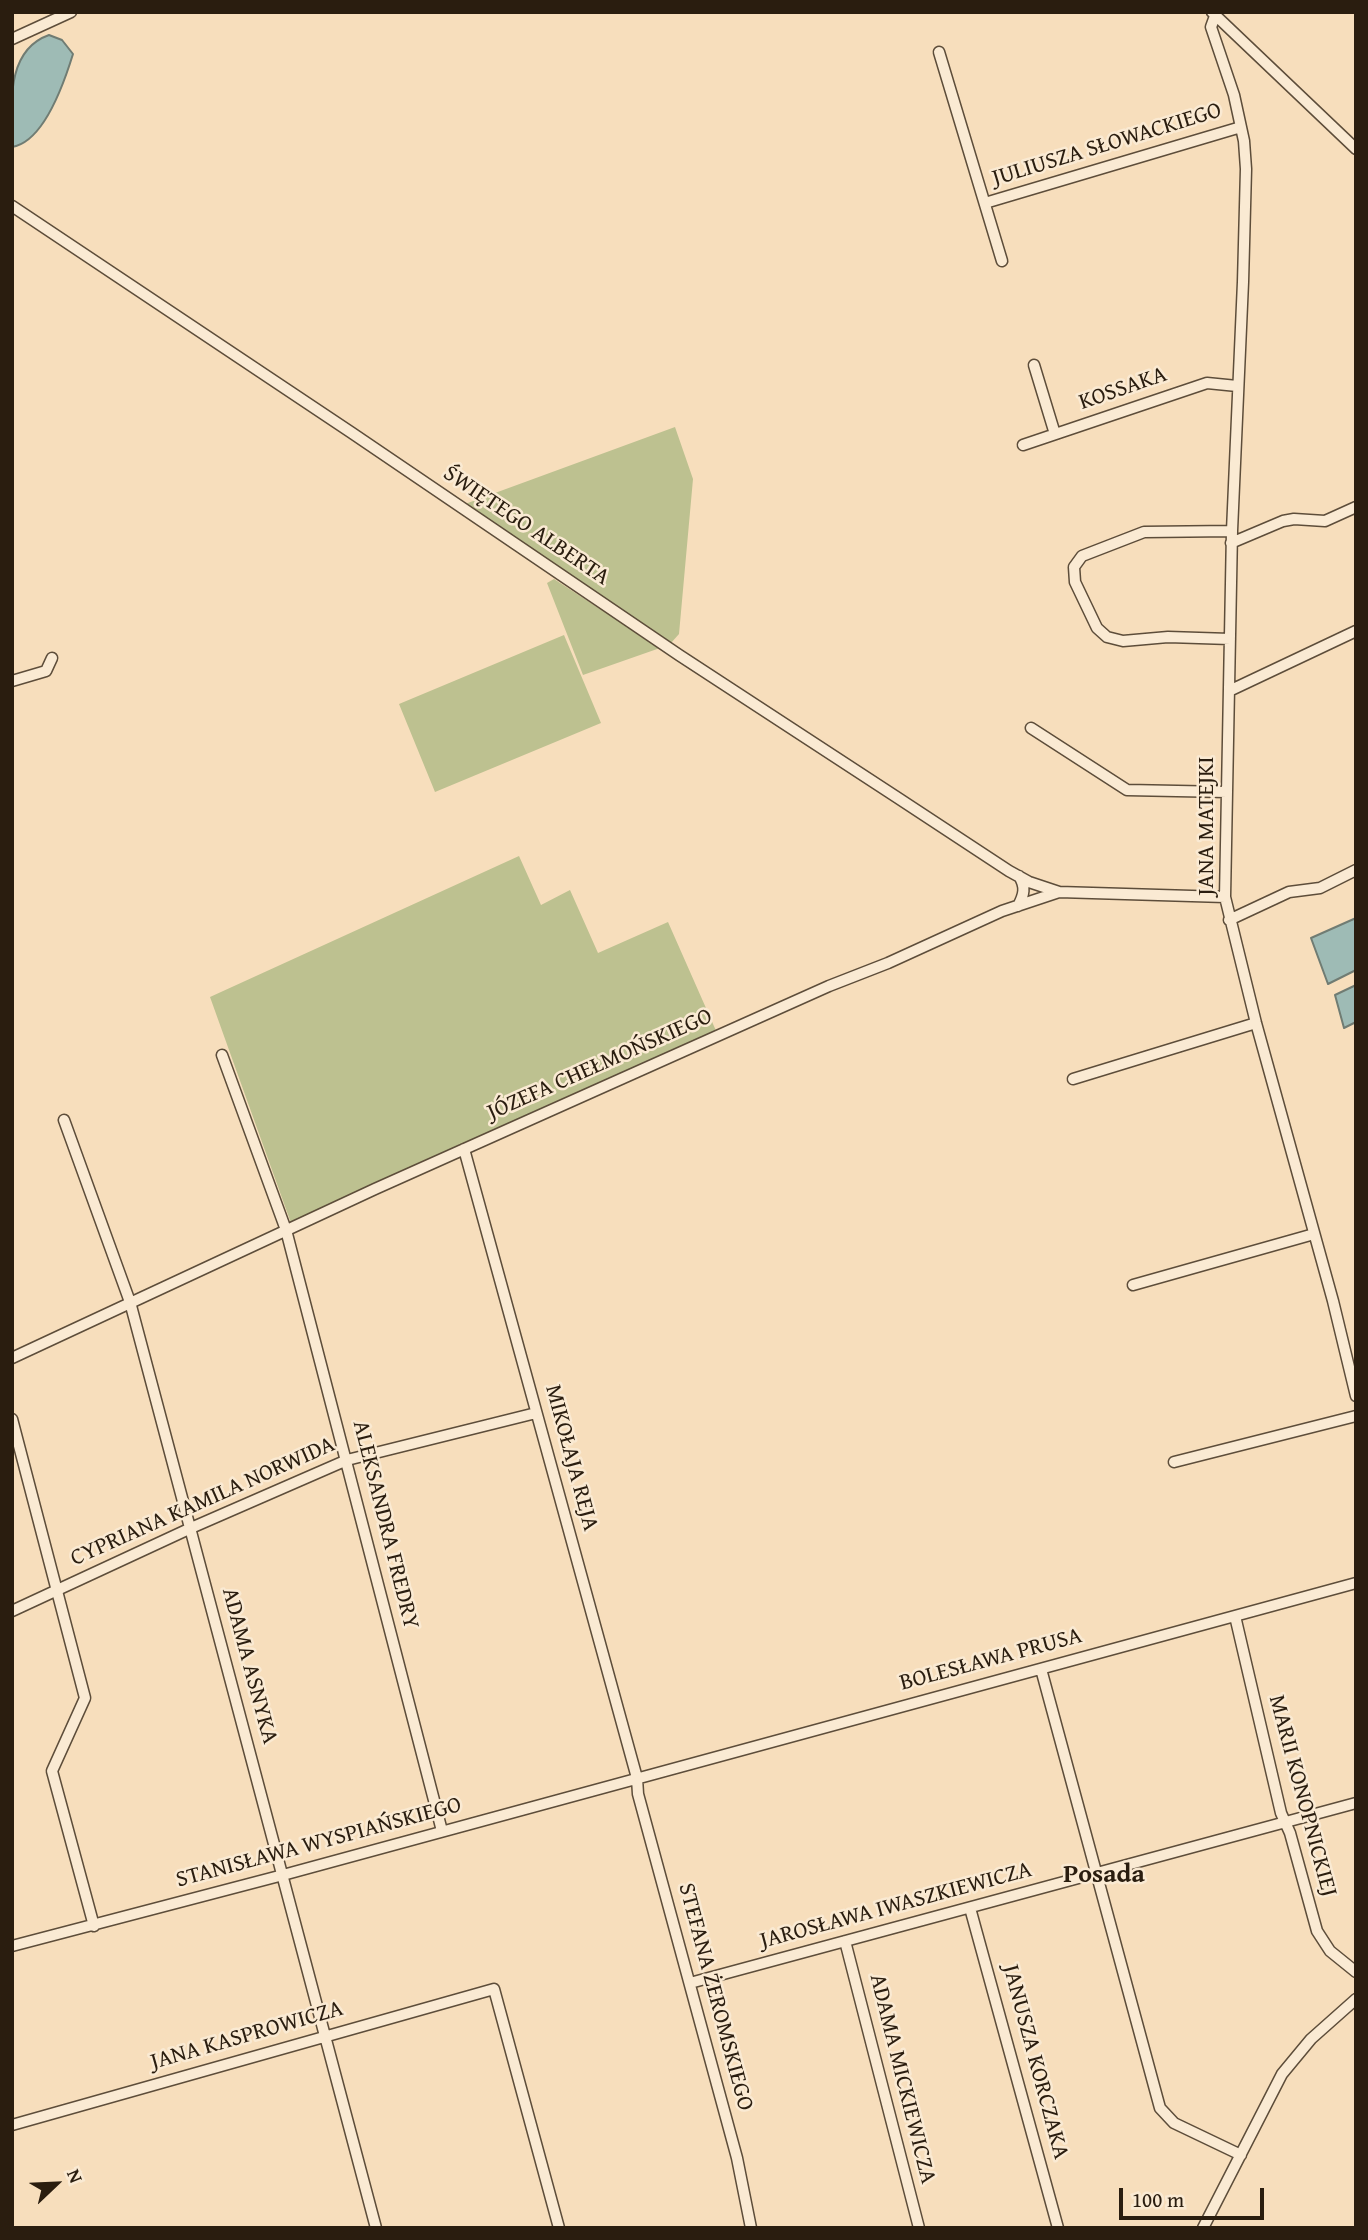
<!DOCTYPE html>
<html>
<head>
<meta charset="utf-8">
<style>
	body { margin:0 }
	#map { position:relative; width:1368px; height:2240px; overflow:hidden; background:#f7debc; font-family:"Gentium Book Plus",serif }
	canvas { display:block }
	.frame { position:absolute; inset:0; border:14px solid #2a1d0f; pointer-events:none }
	.north { position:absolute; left:21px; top:2149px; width:70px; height:70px; -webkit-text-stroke:5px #faead3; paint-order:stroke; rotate:67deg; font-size:19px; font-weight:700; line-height:28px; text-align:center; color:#2a1d0f }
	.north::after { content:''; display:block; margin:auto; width:24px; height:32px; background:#2a1d0f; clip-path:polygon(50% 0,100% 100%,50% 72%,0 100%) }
	.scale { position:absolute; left:1119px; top:2188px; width:145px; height:32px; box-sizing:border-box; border:4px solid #2a1d0f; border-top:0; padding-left:9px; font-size:21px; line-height:24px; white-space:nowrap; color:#2a1d0f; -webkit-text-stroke:5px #faead3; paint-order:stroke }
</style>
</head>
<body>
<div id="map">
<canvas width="1368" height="2240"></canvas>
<div class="frame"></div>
<div class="north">N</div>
<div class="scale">100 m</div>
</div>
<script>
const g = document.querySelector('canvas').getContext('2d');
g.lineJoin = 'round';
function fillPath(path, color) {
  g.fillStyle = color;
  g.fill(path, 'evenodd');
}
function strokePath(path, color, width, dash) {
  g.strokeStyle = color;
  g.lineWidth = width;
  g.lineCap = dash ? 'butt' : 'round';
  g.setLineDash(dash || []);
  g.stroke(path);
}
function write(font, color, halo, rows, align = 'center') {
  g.font = font + ' "Gentium Book Plus",serif';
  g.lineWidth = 5;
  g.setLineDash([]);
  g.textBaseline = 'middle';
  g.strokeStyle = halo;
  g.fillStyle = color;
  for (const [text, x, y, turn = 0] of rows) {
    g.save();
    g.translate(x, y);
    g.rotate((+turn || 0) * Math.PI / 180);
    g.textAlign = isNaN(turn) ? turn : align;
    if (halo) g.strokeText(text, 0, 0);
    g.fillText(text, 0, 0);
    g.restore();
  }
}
fillPath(new Path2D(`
	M675 427 693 479 679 634 671 643 465 504Z
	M554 579 660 648 583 675 547 583Z
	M564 635 601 723 435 792 399 704Z
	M519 856 541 905 570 890 598 953 668 922 717 1033 291 1223 210 997Z`), '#bdc190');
const water = new Path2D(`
	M49 35 62 40 73 54C65 80 44 142 12 147 12 108 4 51 49 35Z
	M1356 918V970L1328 984 1311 938Z
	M1356 985V1022L1344 1028 1335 995Z`);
fillPath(water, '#9ebbb5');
strokePath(water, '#707c73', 2);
const minor = new Path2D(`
	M1212 12 1356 149
	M1215 16 1211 27 1234 95 1244 141 1246 169 1243 282 1232 531 1225 897 1256 1023 1333 1301 1356 1396
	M12 39 71 12
	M939 52 1002 261
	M985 203 1241 127
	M12 206 352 433 679 655 898 798 1009 871 1029 882 1059 892
	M1034 365 1055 434
	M1023 445 1207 383 1237 386
	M1231 543 1283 521 1294 519 1325 521 1356 507
	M1230 639 1168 637 1123 641 1107 637 1097 628 1075 582 1074 567 1082 556 1144 532 1232 531
	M12 681 46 671 52 658
	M1229 691 1356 631
	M1031 728 1127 790 1227 792
	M1018 906C1024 895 1026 887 1019 876
	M1229 920 1289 892 1320 888 1356 870
	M222 1055 286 1230 442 1831
	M1073 1079 1256 1023
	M64 1120 130 1302 376 2228
	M464 1149 637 1778 638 1794 737 2158 751 2228
	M1133 1285 1314 1234
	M12 1358 375 1189 829 986 888 963 1002 911 1059 892 1225 897
	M12 1419 85 1698 52 1771 94 1926
	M1174 1462 1356 1416
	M12 1611 191 1528 347 1460 536 1413
	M1235 1616 1281 1813 1290 1833 1317 1931 1330 1951 1356 1972
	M1041 1669 1160 2108 1174 2123 1241 2155
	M970 1908 1058 2228
	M845 1941 919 2228
	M12 1946 283 1875 1356 1583
	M690 1983 1356 1803
	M12 2125 494 1989 559 2228
	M1203 2228 1282 2074 1311 2039 1356 1999`);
strokePath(minor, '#5d4d3a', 13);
strokePath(minor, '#faead3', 10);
write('23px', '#2a1d0f', '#faead3', [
	["JULIUSZA SŁOWACKIEGO",1107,145,-17],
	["KOSSAKA",1123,389,-19],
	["ŚWIĘTEGO ALBERTA",526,526,34],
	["JANA MATEJKI",1207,826,-90],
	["JÓZEFA CHEŁMOŃSKIEGO",600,1065,-24],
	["MIKOŁAJA REJA",571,1458,75],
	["CYPRIANA KAMILA NORWIDA",203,1502,-24],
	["ALEKSANDRA FREDRY",385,1525,76],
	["BOLESŁAWA PRUSA",991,1660,-15],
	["ADAMA ASNYKA",249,1666,75],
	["MARII KONOPNICKIEJ",1302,1796,75],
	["STANISŁAWA WYSPIAŃSKIEGO",319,1843,-15],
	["JAROSŁAWA IWASZKIEWICZA",896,1906,-15],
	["STEFANA ŻEROMSKIEGO",715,1997,75],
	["JANA KASPROWICZA",247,2036,-16],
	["JANUSZA KORCZAKA",1035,2062,75],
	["ADAMA MICKIEWICZA",902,2079,76]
]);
write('bold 26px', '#2a1d0f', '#faead3', [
	["Posada",1104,1875]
]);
</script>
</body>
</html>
